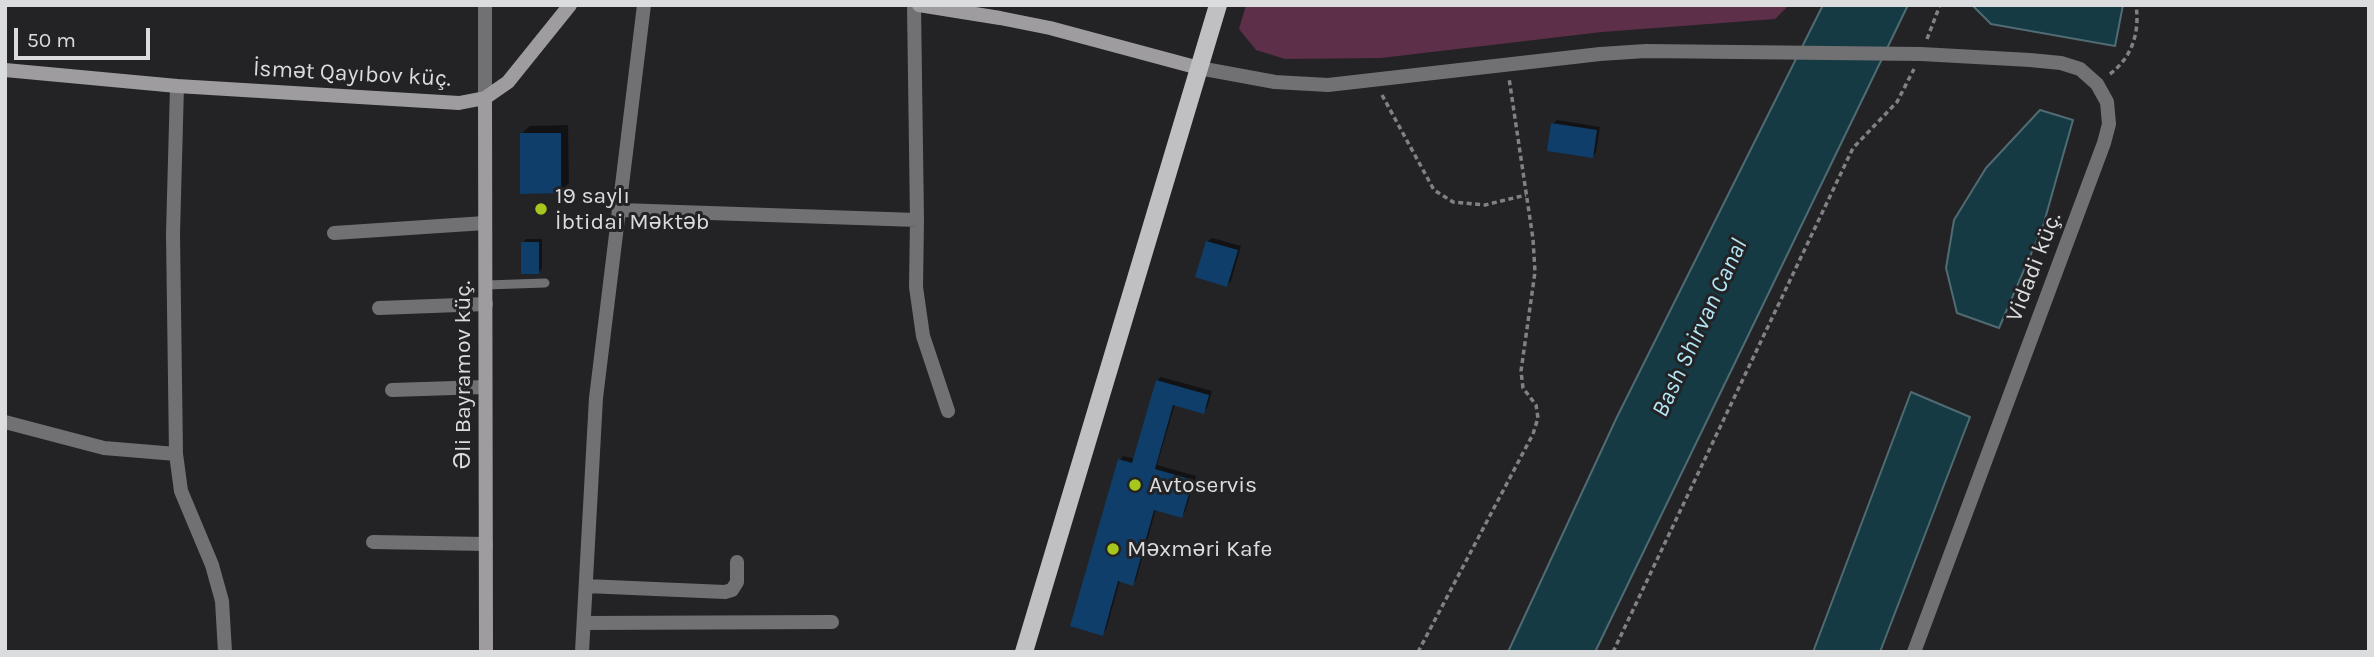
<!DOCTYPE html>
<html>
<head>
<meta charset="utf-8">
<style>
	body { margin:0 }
	#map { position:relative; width:2374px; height:657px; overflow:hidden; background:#232326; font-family:Karla,sans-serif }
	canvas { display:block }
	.frame { position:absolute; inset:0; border:7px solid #dbdcde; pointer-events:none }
	.scale { position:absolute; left:14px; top:28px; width:136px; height:32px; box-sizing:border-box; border:4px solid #dbdcde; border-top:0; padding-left:9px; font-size:21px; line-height:24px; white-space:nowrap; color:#dbdcde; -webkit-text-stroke:5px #232326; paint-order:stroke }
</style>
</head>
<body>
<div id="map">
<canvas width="2374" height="657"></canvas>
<div class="frame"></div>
<div class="scale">50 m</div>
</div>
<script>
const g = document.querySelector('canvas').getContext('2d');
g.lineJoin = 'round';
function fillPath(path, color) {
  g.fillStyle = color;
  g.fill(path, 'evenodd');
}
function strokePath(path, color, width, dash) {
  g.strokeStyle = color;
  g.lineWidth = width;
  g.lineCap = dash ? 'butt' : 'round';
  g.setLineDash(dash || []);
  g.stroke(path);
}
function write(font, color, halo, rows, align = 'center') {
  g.font = font + ' Karla,sans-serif';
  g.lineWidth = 6;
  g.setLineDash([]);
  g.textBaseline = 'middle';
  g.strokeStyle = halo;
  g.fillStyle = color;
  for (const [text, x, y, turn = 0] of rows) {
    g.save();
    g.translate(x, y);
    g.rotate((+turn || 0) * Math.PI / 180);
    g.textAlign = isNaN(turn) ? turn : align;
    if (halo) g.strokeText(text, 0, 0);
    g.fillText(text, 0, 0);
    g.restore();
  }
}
fillPath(new Path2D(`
	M1246 5H1789L1775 19 1602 32 1381 58 1285 59 1256 50 1239 29Z`), '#5d2f48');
const water = new Path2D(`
	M1823 5H1908L1595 652H1508L1616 419Z
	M1972 5H2123L2115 46 1991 24Z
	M2040 110 2073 120 2043 226 1999 328 1957 313 1946 268 1954 220 1986 168Z
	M1911 392 1970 417 1880 652H1813Z`);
fillPath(water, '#153a44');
strokePath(water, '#506b72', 2);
fillPath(new Path2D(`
	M1557 120 1600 127 1596 152 1593 156 1553 124Z
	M568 125 569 183 561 191 521 134 530 126Z
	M1212 238 1241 246 1231 281 1227 285 1197 276 1208 241Z
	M526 239H542V268L539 272 523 243Z
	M1161 377 1212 391 1207 408 1203 412 1175 404 1157 465 1196 476 1185 512 1181 516 1156 509 1136 580 1132 584 1120 580 1106 630 1102 634 1120 460 1123 456 1135 459 1157 381Z`), '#0007');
fillPath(new Path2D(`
	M1551 123 1597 130 1593 158 1547 151Z
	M520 133H561V193L520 194Z
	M1206 241 1238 250 1227 287 1195 277Z
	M521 242H539V274H521Z
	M1156 380 1209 395 1204 414 1173 405 1155 469 1193 480 1182 518 1154 510 1133 586 1118 581 1103 636 1070 626 1118 459 1132 463Z`), '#0e3e69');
strokePath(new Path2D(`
	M1927 39 1940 5
	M2110 74C2132 57 2140 33 2136 5
	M1382 95 1434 190 1453 202 1485 205 1526 195
	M1418 652 1533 434 1538 418 1536 405 1523 388 1521 371 1535 272 1533 239 1509 78
	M1613 652 1853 148 1897 102 1914 69`), '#818184', 3.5, [5, 3.5]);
strokePath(new Path2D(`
	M486 285 545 283`), '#717072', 9);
strokePath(new Path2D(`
	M485 5V98
	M914 5 917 220 916 287 923 336 948 411
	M1199 68 1275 82 1328 85 1600 54 1646 51 1921 54 2030 60 2061 63 2080 69 2097 84 2107 102 2109 124 2104 143 1914 652
	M177 86 173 234 176 454 181 491 212 565 222 601 225 652
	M620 210 917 220
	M334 233 485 223
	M379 308 486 304
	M392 390 485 387
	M5 422 104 448 176 454
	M373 542 486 544
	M586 586 725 592 732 590 737 582V562
	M584 623 832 622
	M582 652 596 398 644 5`), '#717072', 14);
strokePath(new Path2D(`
	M919 5 1000 18 1050 28 1199 68
	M5 70 177 86 459 103 485 98 508 82 570 5
	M485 98 486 652`), '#9e9c9e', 14);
strokePath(new Path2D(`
	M1024 652 1218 5`), '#c0bfc1', 18);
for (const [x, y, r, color] of [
	[541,209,7,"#a8c71e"],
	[1135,485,7,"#a8c71e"],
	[1113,549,7,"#a8c71e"]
]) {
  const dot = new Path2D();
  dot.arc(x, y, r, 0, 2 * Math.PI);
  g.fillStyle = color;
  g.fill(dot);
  strokePath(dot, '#232326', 2.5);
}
write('23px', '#dbdcde', '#232326', [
	["İsmət Qayıbov küç.",352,74,3],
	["Vidadi küç.",2034,267,-69],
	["Əli Bayramov küç.",463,375,-90]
]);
write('23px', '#dbdcde', '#232326', [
	["19 saylı",555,196],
	["İbtidai Məktəb",555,222],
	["Avtoservis",1149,485],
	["Məxməri Kafe",1127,549]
], 'left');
write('italic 24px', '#b3e7f6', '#232326', [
	["Bash Shirvan Canal",1700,328,-65]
]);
</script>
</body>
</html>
